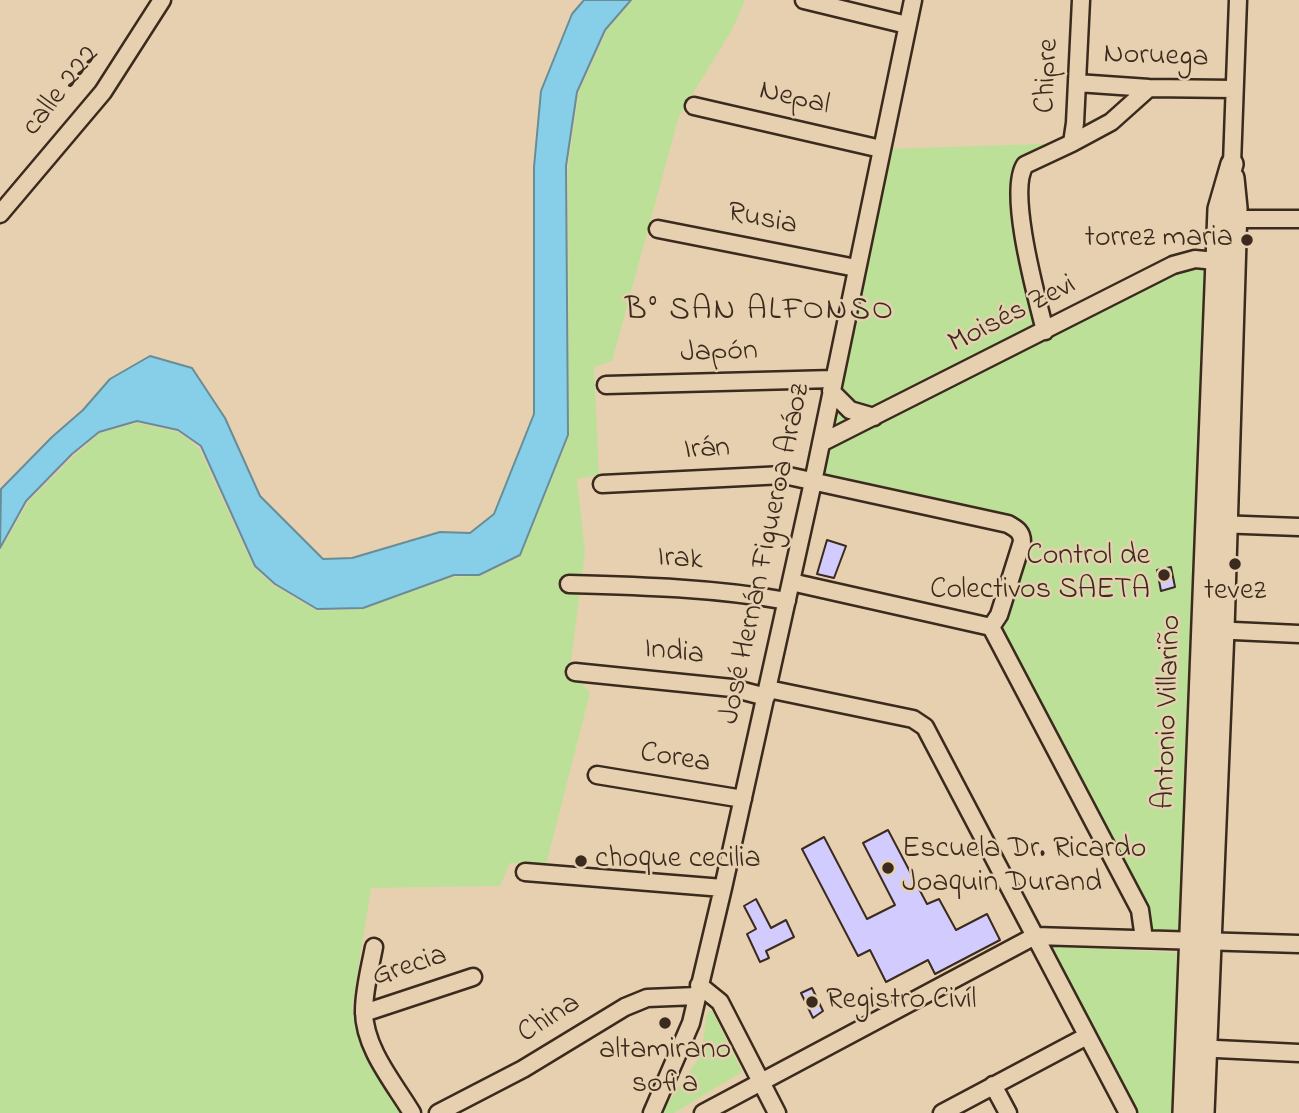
<!DOCTYPE html>
<html>
<head>
<meta charset="utf-8">
<style>
	body { margin:0 }
	canvas { display:block; background:#e6d0af }
</style>
</head>
<body>
<canvas width="1299" height="1113"></canvas>
<script>
const g = document.querySelector('canvas').getContext('2d');
g.lineJoin = 'round';
function fillPath(path, color) {
  g.fillStyle = color;
  g.fill(path, 'evenodd');
}
function strokePath(path, color, width, dash) {
  g.strokeStyle = color;
  g.lineWidth = width;
  g.lineCap = dash ? 'butt' : 'round';
  g.setLineDash(dash || []);
  g.stroke(path);
}
function write(font, color, halo, rows, align = 'center') {
  g.font = font + ' "Indie Flower",sans-serif';
  g.lineWidth = 5;
  g.setLineDash([]);
  g.textBaseline = 'middle';
  g.strokeStyle = halo;
  g.fillStyle = color;
  for (const [text, x, y, turn = 0] of rows) {
    g.save();
    g.translate(x, y);
    g.rotate((+turn || 0) * Math.PI / 180);
    g.textAlign = isNaN(turn) ? turn : align;
    if (halo) g.strokeText(text, 0, 0);
    g.fillText(text, 0, 0);
    g.restore();
  }
}
fillPath(new Path2D(`
	M633 0H745L732 30 679 116 612 361 594 367 599 475 577 479 585 552 570 670 590 693 546 865 510 863 500 886 371 888 352 1008 374 1060 400 1113H0V551L28 502 74 456 100 433 137 423 178 432 199 448 253 566 273 585 317 611 363 609 453 577 480 576 520 557 569 436 568 166 579 91 607 30Z
	M1072 143 1025 165 1045 331 1183 261 1217 260 1191 940 1144 939 1140 910 991 627 1022 534 813 482 881 149Z
	M1046 946 1182 953 1175 1113H1135Z
	M712 1010 742 1072 674 1113H661L701 1055 707 1013Z`), '#bde099');
const water = new Path2D(`
	M584 0H631L605 30 577 92 566 166 568 435 520 555 479 575H454L363 608 317 609 275 584 255 566 201 446 178 430 137 421 99 432 72 454 26 501 0 548 1 489 52 437 83 410 110 379 150 356 192 368 225 418 260 496 323 559 352 558 440 532 470 533 494 514 534 414V167L541 91 572 14Z`);
fillPath(water, '#87cfe8');
strokePath(water, '#698d97', 2);
const building = new Path2D(`
	M827 540 846 546 834 578 817 574Z
	M1171 567 1175 587 1161 591 1157 570Z
	M888 830 927 904 939 899 956 930 987 914 1000 940 935 974 928 960 886 982 870 950 858 956 802 849 824 837 867 919 895 905 863 843Z
	M756 899 771 928 786 920 794 937 766 951 769 958 760 962 747 934 756 929 744 906Z
	M812 988 823 1011 813 1018 801 993Z`);
fillPath(building, '#d2cbfe');
strokePath(building, '#3b2a1e', 2);
const minor = new Path2D(`
	M804 0 907 25
	M1077 83 1149 88 1234 89
	M694 106 881 149
	M1072 143 1111 122 1149 88
	M1232 164 1238 0
	M0 214 103 92 162 0
	M1225 219H1299
	M658 229 856 268
	M1045 331C1037 298 1007 192 1025 165L1072 143 1075 123 1081 0
	M606 385 833 379
	M831 391 850 410 874 417
	M821 443 1173 265 1195 259 1226 262
	M602 484 784 475 1008 524C1017 529 1022 532 1022 542L999 615 991 627
	M1217 524 1299 527
	M791 582 991 627 1140 910 1144 939
	M569 584C642 586 715 588 787 601
	M1212 630 1299 634
	M575 672 732 688 766 697
	M768 689 913 719 925 727 1128 1113
	M597 775 743 799
	M525 872 723 888
	M374 947C370 968 364 990 364 1011 364 1048 394 1083 412 1113
	M699 985 720 1002 777 1113
	M364 1013 473 977
	M1196 1048 1299 1053
	M993 1085 1008 1113
	M438 1113 523 1069 625 1007 647 998 697 996
	M652 1113 691 1023 723 888 813 482 913 0
	M703 1113 1035 936 1299 944
	M942 1113 1087 1036`);
const tertiary = new Path2D(`
	M1184 1113 1219 209 1232 164
	M1203 1113 1223 630 1236 208 1233 178`);
strokePath(minor, '#3b2a1e', 21);
strokePath(tertiary, '#3b2a1e', 26);
strokePath(minor, '#e6d0af', 16);
strokePath(tertiary, '#e6d0af', 21);
for (const [x, y, r, color] of [
	[1247,240,7,"#3b2a1e"],
	[1235,564,7,"#3b2a1e"],
	[1164,575,7,"#3b2a1e"],
	[581,861,7,"#3b2a1e"],
	[888,868,7,"#3b2a1e"],
	[812,1002,7,"#3b2a1e"],
	[665,1023,7,"#3b2a1e"]
]) {
  const dot = new Path2D();
  dot.arc(x, y, r, 0, 2 * Math.PI);
  g.fillStyle = color;
  g.fill(dot);
  strokePath(dot, '#e6d0af', 2.5);
}
write('30px', '#3b2a1e', '#e6d0af', [
	["Noruega",1156,58,2],
	["Chipre",1049,76,-87],
	["calle 222",62,92,-52],
	["Nepal",794,100,13],
	["Rusia",762,221,11],
	["Moisés Zevi",1013,316,-27],
	["Japón",719,354,-2],
	["Irán",707,451,-3],
	["José Hernán Figueroa Aráoz",767,554,-78],
	["Irak",680,561,4],
	["India",674,654,6],
	["Antonio Villariño",1170,712,-88],
	["Corea",675,760,9],
	["Grecia",410,968,-18],
	["China",550,1020,-32]
]);
write('30px', '#3b2a1e', '#e6d0af', [
	["torrez maria",1233,240,"right"],
	["Control de",1150,558,"right"],
	["Colectivos SAETA",1150,592,"right"],
	["tevez",1235,593,"center"],
	["Escuela Dr. Ricardo",902,851],
	["Joaquin Durand",902,885],
	["choque cecilia",595,861],
	["Registro Civíl",826,1002],
	["altamirano",665,1052,"center"],
	["sofia",665,1086,"center"]
], 'left');
g.letterSpacing = '2px';
write('32px', '#3b2a1e', '#e6d0af', [
	["B° SAN ALFONSO",760,313]
]);
g.letterSpacing = '0px';
</script>
</body>
</html>
